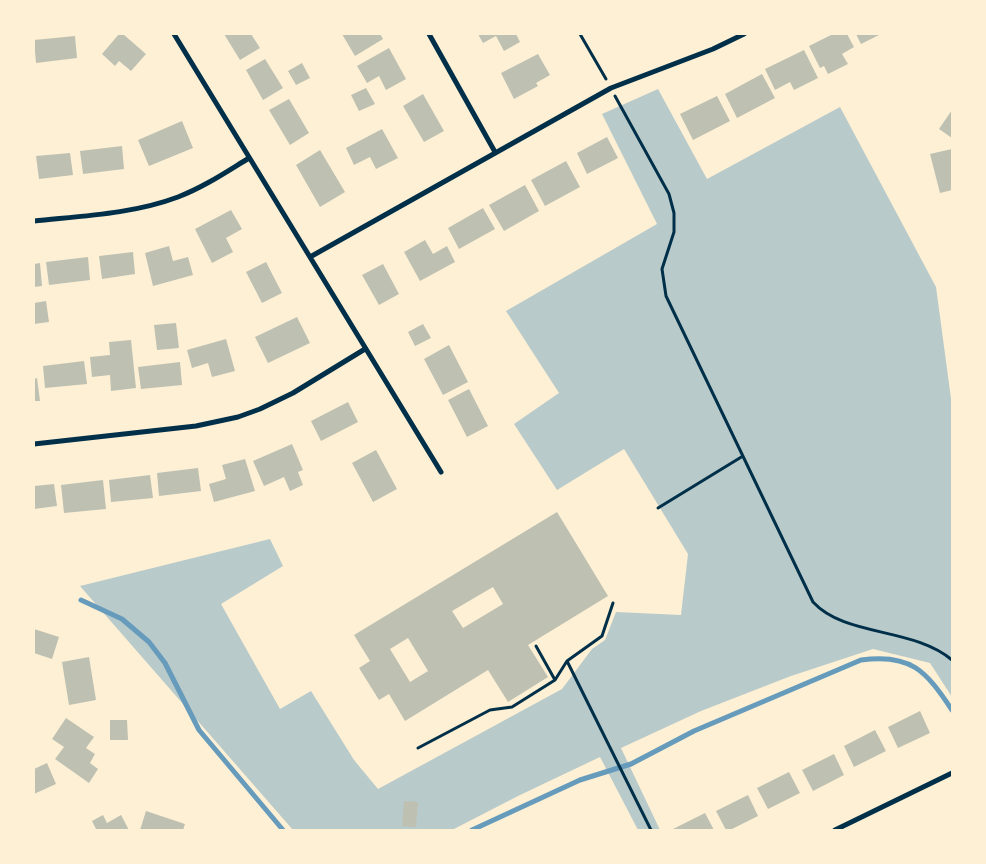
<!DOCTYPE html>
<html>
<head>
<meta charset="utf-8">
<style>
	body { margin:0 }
	#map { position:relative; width:986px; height:864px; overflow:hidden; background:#fdf0d5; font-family:"PT Serif",serif }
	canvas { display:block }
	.frame { position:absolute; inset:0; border:35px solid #fdf0d5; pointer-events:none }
</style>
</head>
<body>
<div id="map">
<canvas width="986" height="864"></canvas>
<div class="frame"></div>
</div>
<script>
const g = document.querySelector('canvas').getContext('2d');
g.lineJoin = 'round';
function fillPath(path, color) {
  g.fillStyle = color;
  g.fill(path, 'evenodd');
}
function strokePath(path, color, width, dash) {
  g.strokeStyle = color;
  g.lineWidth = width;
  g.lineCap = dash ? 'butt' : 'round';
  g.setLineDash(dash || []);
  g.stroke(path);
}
fillPath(new Path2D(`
	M658 89 707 179 840 107 936 287 952 406V697L930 663 873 649 791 676 701 711 621 748 660 830H638L600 757 518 796 452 830H293L80 586 270 539 283 566 221 604 280 709 311 691 354 760 378 789 562 689 592 649 605 640 616 612 681 615 688 554 624 449 557 490 514 424 559 393 506 311 657 224 602 114Z`), '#b9caca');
strokePath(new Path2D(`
	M81 600 122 619 149 642 165 663 199 730 283 830
	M472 830 580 780 631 764 694 731 861 660C911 653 926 671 952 710`), '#669bbc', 5);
fillPath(new Path2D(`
	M119 34H123L146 54 131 71 119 61 115 66 102 54Z
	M224 34H251L260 48 240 60Z
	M342 34H380L383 39 355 56Z
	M478 34H516L520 42 504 51 496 36 483 43Z
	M833 34H847L854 47 842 54 848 64 828 74 824 66 820 68 809 46Z
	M856 34H881L861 44Z
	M75 36 77 58 36 63 34 40Z
	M389 48 406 79 386 90 379 76 367 83 357 66Z
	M804 50 818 78 794 90 790 82 775 90 765 69Z
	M538 54 550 75 536 83 538 86 514 99 501 73Z
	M265 59 283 88 263 100 246 70Z
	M302 63 310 78 296 85 288 71Z
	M762 74 775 98 737 118 725 94Z
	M366 88 375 104 359 111 351 95Z
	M423 94 444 131 424 142 403 106Z
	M717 96 730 121 693 140 680 114Z
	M289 99 309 133 290 145 269 110Z
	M952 110V138L939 129Z
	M182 121 193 148 149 166 138 140Z
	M382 129 398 158 376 169 370 157 354 165 346 148Z
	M607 137 618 158 587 174 577 153Z
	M122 146 124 169 83 174 80 151Z
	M952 149V190L940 193 930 154Z
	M320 150 345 192 320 207 296 165Z
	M70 153 73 175 39 179 36 156Z
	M566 161 580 187 545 206 531 180Z
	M525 185 539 211 504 231 489 205Z
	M483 208 495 229 459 249 448 228Z
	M231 210 242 229 226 238 233 252 212 263 195 229Z
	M425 240 433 254 447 246 455 262 420 281 404 252Z
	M169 246 173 261 188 257 193 275 153 286 145 253Z
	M133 252 135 274 102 279 99 256Z
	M88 257 90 280 49 285 46 262Z
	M266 262 282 293 262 303 246 272Z
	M40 263 42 286 34 287V264Z
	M383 264 399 294 379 305 362 275Z
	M46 301 49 322 34 324V303Z
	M297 317 310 343 268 363 255 337Z
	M176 323 179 348 157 350 154 325Z
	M423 324 431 338 415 346 408 332Z
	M226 339 235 371 212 377 208 363 192 368 187 350Z
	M131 340 136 388 111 391 110 375 92 377 90 357 110 355 109 342Z
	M449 345 468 382 443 395 424 359Z
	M84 361 87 384 45 388 43 366Z
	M180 362 182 385 141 389 138 367Z
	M37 378 40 401H34V379Z
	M469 389 488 426 467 437 448 400Z
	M348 402 358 422 321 441 311 421Z
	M292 444 303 470 298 472 303 485 290 491 284 477 264 486 253 461Z
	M376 450 397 489 373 502 352 463Z
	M245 459 255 491 214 502 209 484 226 479 222 465Z
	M198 468 201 491 159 496 157 473Z
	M150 475 153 498 111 502 109 480Z
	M103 480 106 509 64 513 61 485Z
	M54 484 57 506 34 509V486Z
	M557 512 608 596 528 645 548 677 508 702 488 670 405 721 389 694 379 700 359 668 370 661 354 635ZM493 587 503 604 463 628 452 611ZM408 638 428 671 410 682 390 649Z
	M34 629 59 637 52 659 34 653Z
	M89 657 96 700 69 705 62 662Z
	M920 711 930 733 898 748 888 727Z
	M66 718 94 737 86 748 95 754 90 763 98 769 89 783 55 759 64 747 52 739Z
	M110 720H127L128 740H110Z
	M875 730 886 751 854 767 844 746Z
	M834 754 844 775 813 791 802 770Z
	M47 763 56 784 34 794V769Z
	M789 772 800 793 768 809 757 788Z
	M748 795 758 816 730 830H726L716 811Z
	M404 801 418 802 416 827 402 826Z
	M146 811 185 824 183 830H140Z
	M705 813 714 830H671Z
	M103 815 107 823 121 815 129 830H93L96 829 92 821Z`), '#bec0b2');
strokePath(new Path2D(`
	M580 34 606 79
	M615 96 669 194 674 213V232L662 269 666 296 813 602C845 637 913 627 952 660
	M658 508 743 456
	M536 646 555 680
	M567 661 651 830
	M418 748 490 710 512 707 555 680 567 661 602 636 613 603`), '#003049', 3);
strokePath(new Path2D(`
	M174 34 441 472
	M429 34 495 152
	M34 221C82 216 133 214 178 197 204 187 226 172 249 158
	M310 257 611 88 713 49 744 34
	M34 444 196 426 238 417 260 409 293 393 365 349
	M835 830 952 773`), '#003049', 5);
</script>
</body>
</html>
